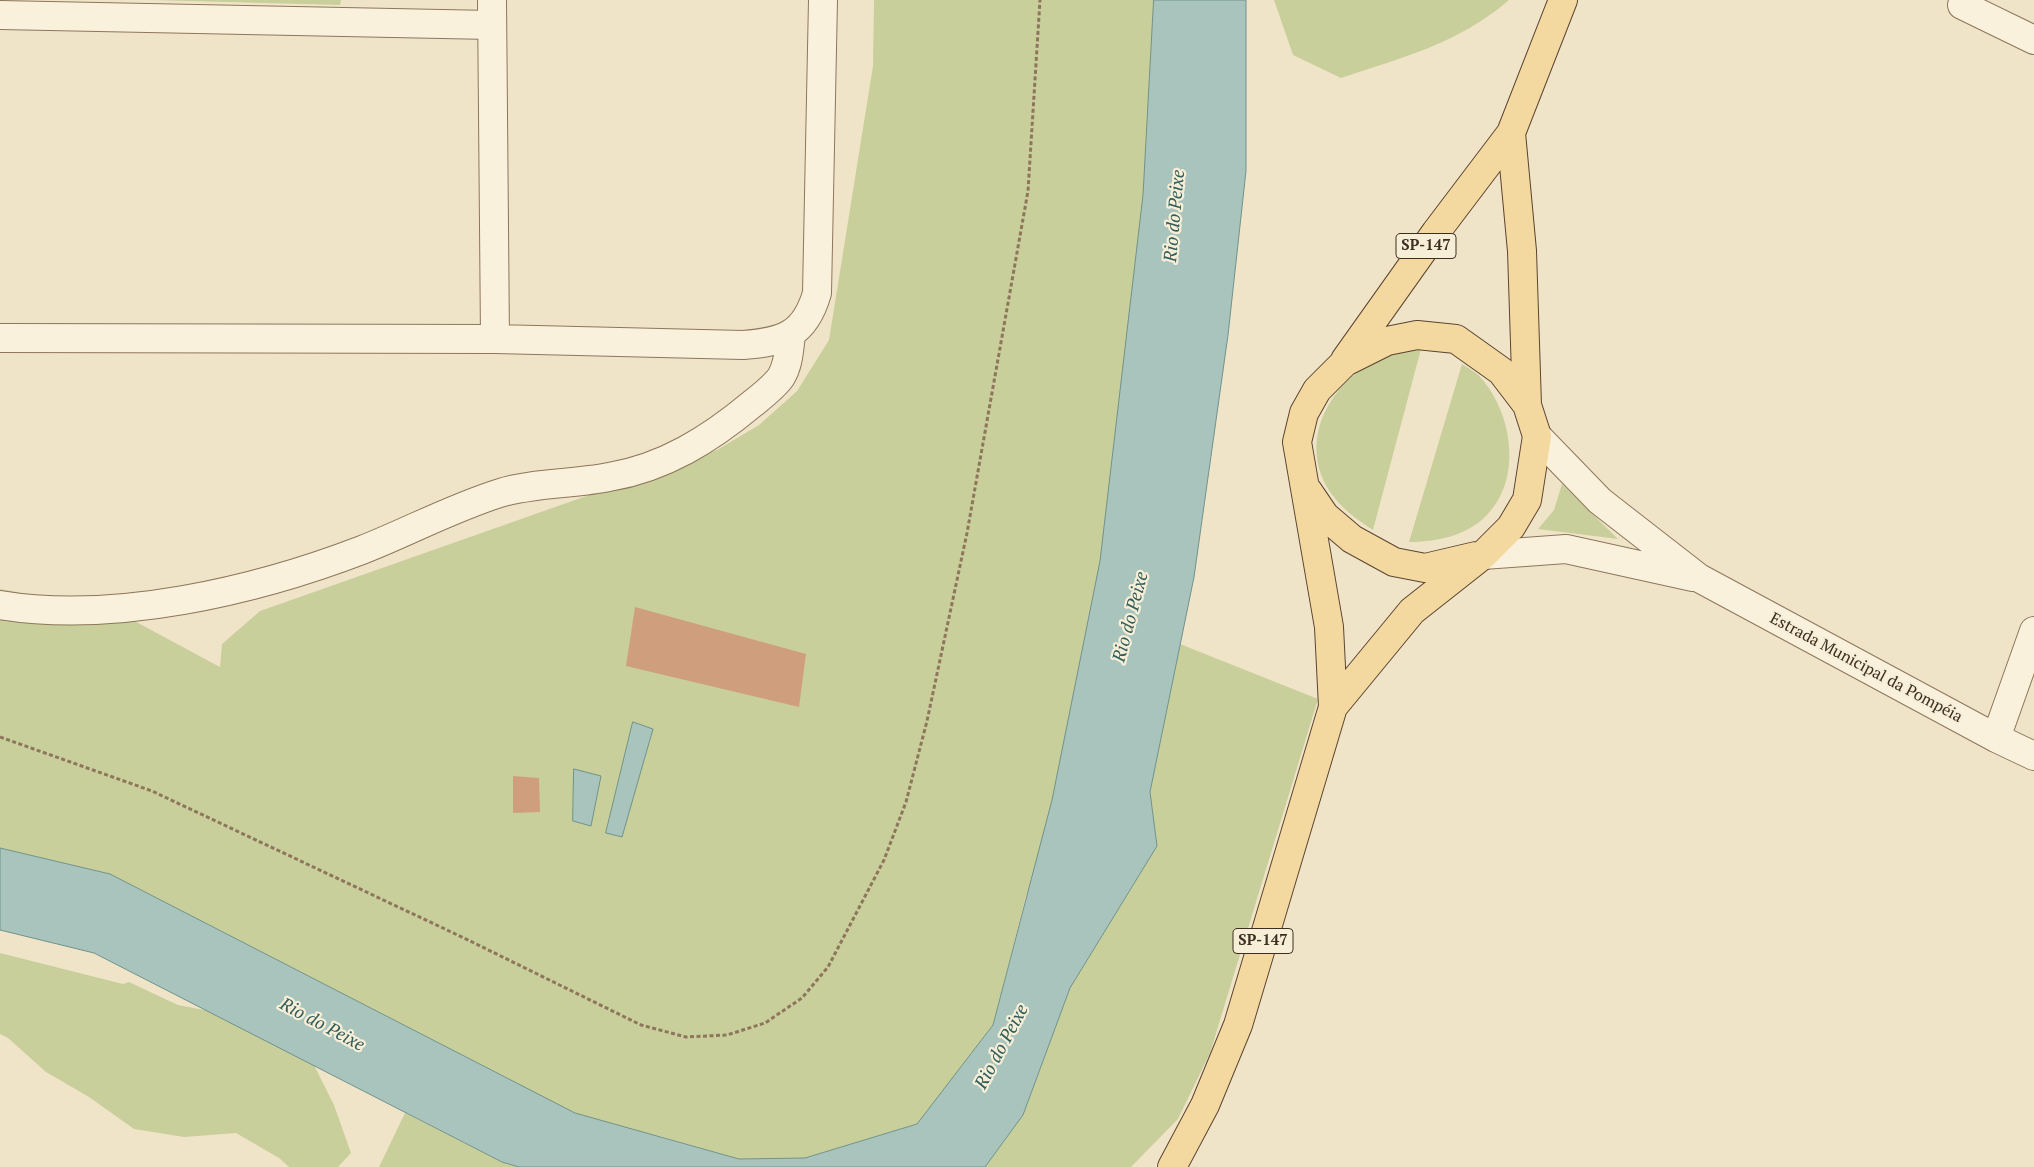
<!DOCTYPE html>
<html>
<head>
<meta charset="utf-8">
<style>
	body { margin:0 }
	canvas { display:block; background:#f0e4c8 }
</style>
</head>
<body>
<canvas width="2034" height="1167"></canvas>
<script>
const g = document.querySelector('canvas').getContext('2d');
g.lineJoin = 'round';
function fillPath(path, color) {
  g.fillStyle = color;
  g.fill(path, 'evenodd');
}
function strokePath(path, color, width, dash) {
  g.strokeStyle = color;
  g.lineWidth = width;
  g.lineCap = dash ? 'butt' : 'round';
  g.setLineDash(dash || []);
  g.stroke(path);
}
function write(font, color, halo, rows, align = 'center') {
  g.font = font + ' "PT Serif",serif';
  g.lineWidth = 4.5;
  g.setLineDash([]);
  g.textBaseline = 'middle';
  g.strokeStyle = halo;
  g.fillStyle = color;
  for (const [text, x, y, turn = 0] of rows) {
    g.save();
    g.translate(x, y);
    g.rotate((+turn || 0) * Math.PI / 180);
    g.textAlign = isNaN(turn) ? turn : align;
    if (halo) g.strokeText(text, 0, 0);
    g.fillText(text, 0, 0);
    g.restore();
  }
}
fillPath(new Path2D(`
	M151 0H341L340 5Z
	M874 0H1160L1116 581 1068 789 1026 896 993 1025 960 1068 952 1088 917 1124 805 1158 739 1159 659 1136 611 1128 523 1091 515 1082 110 874 0 848V589L112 609 220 667 222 644 260 611 717 450 759 425 797 391 829 340 873 66Z
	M1274 0H1509C1458 44 1403 57 1341 78L1293 55Z
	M1421 349 1373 530C1356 519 1342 509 1330 492 1295 439 1333 376 1387 356 1397 352 1410 351 1421 349Z
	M1462 364C1468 368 1476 372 1481 378 1512 413 1523 478 1487 515 1467 536 1436 542 1409 542Z
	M1562 484 1618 539 1538 529 1554 510Z
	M1180 644 1318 699 1210 1053 1178 1119 1131 1167H985L1023 1115 1070 988 1157 846 1150 792Z
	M0 953 123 984 129 982 178 1005 278 1024 311 1059 334 1105 351 1153 338 1167H289L279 1158 236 1133 184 1137 134 1129 89 1097 46 1072 8 1038 0 1034Z
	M405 1113 502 1162 519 1167H379Z`), '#c9cf9b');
const water = new Path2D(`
	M1154 0H1246V171L1228 335 1194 577 1150 792 1157 846 1070 988 1023 1115 985 1167H519L502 1162 94 953 0 930V848L110 874 575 1113 739 1159 805 1158 917 1124 993 1025 1052 800 1100 561 1143 195Z
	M633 722 653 729 622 837 606 833Z
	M574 769 601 776 591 826 573 821Z`);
fillPath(water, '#a9c4bc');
strokePath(water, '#6f938a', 1);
fillPath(new Path2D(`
	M635 607 806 654 799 707 626 666Z
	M513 776 539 778 540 812 513 813Z`), '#cf9f7d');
const minor = new Path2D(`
	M492 0 495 339
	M1962 5 2034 40
	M0 15 491 25
	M0 338 495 339 743 345C783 342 805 335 817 293L823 0
	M1537 436 1600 501 1699 578 1996 738 2034 756
	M1483 555 1566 549 1693 577
	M0 605C114 624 255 591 362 550 408 532 452 508 500 493 532 483 575 484 609 477 664 468 710 439 752 404 762 396 774 387 781 377 789 364 789 349 791 335
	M1996 738 2034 631`);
const major = new Path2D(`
	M1511 133 1522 251 1527 405
	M1345 360 1436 232 1511 133 1563 0
	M1308 491 1325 516 1352 539 1394 562 1425 568 1476 556
	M1172 1167 1205 1105 1238 1025 1333 707 1329 627 1297 442 1304 413 1317 390 1345 362 1387 341 1417 335 1456 339 1501 371 1527 405 1537 436 1527 500 1511 527 1483 555 1412 611 1333 707`);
strokePath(minor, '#8d765c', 30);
strokePath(major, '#5b4430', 30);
strokePath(new Path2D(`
	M0 737 152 791 464 938 641 1025 686 1037 727 1035 765 1023 802 998 828 967 884 860 906 802 927 721 967 533 1028 191 1040 0`), '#8d765c', 3, [4, 2.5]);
strokePath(minor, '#faf1dc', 28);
strokePath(major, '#f3d9a0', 28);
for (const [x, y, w] of [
	[1426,246,60],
	[1263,941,60]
]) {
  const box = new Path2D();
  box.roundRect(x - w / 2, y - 12.5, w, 25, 4);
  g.fillStyle = '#f7eed8';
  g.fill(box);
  strokePath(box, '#3d2e20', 1);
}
write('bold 15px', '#3d2e20', null, [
	["SP-147",1426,246],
	["SP-147",1263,941]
]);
write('16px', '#3d2e20', '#f7eed8', [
	["Estrada Municipal da Pompéia",1866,668,28]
]);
write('italic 18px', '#2f5d5a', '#f7eed8', [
	["Rio do Peixe",1175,216,-85],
	["Rio do Peixe",1131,617,-75],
	["Rio do Peixe",322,1025,28],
	["Rio do Peixe",1002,1047,-62]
]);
</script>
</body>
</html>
